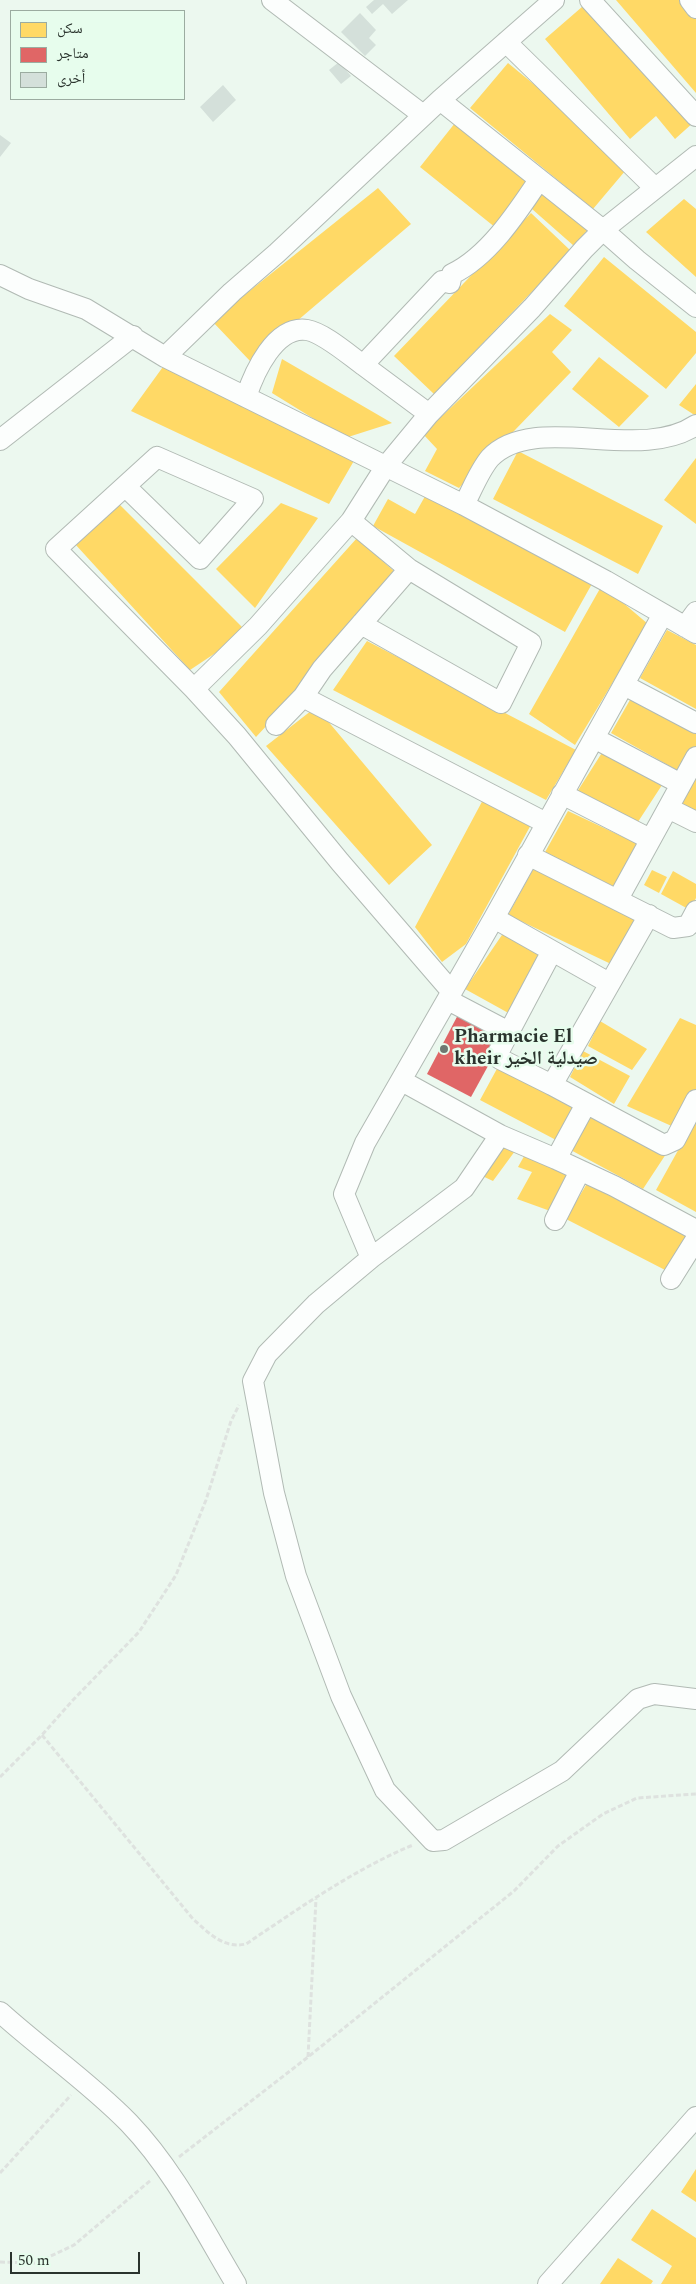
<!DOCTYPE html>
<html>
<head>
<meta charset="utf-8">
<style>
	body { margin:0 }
	#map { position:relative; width:696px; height:2284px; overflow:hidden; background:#ecf8ef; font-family:Spectral,"Noto Naskh Arabic",serif }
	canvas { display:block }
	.legend { position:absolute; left:10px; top:10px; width:175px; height:90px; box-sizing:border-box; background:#e7fded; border:1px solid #9baca0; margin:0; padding:6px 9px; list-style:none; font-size:15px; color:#2a332d }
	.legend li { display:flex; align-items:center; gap:10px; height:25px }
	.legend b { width:25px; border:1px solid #9baca0 }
	.scale { position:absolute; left:10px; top:2252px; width:130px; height:22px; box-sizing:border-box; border:2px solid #2a332d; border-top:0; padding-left:6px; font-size:15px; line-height:18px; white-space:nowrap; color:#2a332d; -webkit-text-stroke:4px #e7fded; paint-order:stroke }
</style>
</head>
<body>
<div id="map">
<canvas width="696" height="2284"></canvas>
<ul class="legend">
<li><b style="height:14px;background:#ffd966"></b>سكن</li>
<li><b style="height:14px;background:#e06666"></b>متاجر</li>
<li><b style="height:14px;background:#d4e0da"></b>أخرى</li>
</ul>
<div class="scale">50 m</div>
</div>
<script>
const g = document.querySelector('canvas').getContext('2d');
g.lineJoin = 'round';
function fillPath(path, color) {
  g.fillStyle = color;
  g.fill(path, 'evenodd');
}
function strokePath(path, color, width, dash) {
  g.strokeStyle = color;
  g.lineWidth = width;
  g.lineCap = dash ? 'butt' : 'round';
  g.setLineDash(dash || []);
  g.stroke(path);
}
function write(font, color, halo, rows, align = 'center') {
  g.font = font + ' Spectral,"Noto Naskh Arabic",serif';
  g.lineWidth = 5;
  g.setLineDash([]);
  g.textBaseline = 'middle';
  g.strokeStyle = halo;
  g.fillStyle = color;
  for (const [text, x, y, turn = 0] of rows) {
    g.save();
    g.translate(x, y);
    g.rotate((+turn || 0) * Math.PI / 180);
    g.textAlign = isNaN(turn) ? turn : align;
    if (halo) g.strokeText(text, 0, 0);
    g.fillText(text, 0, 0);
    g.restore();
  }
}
fillPath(new Path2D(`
	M590 0 694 122 675 139 656 116 630 139 545 39Z
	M616 0H682L696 17V93Z
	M508 63 631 164 593 209 470 108Z
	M455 123 532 183 496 228 420 167Z
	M378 188 411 224 250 361 212 321Z
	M542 193 593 223 574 246 532 209Z
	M684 199 696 209V277L646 232Z
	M531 213 571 251 434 394 394 356Z
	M604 257 696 332V353L666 389 564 306Z
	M550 314 572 330 552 352 571 372 459 488 425 471 437 449 423 434Z
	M599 357 649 396 619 427 572 389Z
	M282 359 392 423 345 438 272 393Z
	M165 364 355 459 329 504 131 411Z
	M696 384V416L679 405Z
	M518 451 663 526 638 574 493 499Z
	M696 458V524L664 500Z
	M428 491 593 582 565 632 373 526 388 499 415 514Z
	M117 502 247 632 190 670 75 544Z
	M281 503 318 518 255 608 216 569Z
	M357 538 396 573 312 677 256 737 219 692Z
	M602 585 648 624 575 745 529 714Z
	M667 630 696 645V709L640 678Z
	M367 641 576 750 546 800 333 690Z
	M634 693 696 728V749L682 773 611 733Z
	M316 707 432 845 389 885 266 746Z
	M605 748 662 785 634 828 577 792Z
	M696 774V813L680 805Z
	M485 796 533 821 466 944 442 962 415 927Z
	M568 811 638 844 619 890 544 854Z
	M536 864 642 915 611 964 508 915Z
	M652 870 667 877 659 893 644 885Z
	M673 871 696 884V898L690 910 661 894Z
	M504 932 545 953 512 1015 465 989Z
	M680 1018 696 1025V1090L676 1128 627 1106Z
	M600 1021 647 1049 632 1070 588 1046Z
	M583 1051 630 1076 614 1104 570 1077Z
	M499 1065 575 1104 556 1140 480 1100Z
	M590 1112 668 1151 643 1189 567 1148Z
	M696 1118V1212L656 1190Z
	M500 1141 515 1151 493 1181 478 1174Z
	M527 1151 573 1173 553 1212 517 1199 532 1172 518 1167Z
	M589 1180 689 1233 667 1271 566 1219Z
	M696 2169V2202L681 2192Z
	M652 2209 696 2238V2284H661L672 2266 631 2240Z
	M618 2258 653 2281 651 2284H600Z`), '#ffd966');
fillPath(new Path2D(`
	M460 1011 505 1035 471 1097 427 1074Z`), '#e06666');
fillPath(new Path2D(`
	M374 0H408L392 14 383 4 372 14 366 7Z
	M360 13 376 30 369 38 376 45 365 56 341 32Z
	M339 62 351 76 341 84 329 70Z
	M223 85 236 100 213 122 200 107Z
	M0 135 11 143 0 157Z`), '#d4e0da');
const minor = new Path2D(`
	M272 0 423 115
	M590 0 696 116
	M690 0 696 8
	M506 42 655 188
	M440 100 603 230 637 260 696 307
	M0 275 29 289 86 309 165 357 464 505 606 581 696 633
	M165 357 232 292 277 253 440 100 554 0
	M246 397C254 373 275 325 307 330 324 333 349 355 363 365
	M429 414 363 365 442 281 450 283 452 274C488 257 517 213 539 180
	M0 440 133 336
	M125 486 200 559 253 499 157 457 56 549 194 689 237 736 340 862 452 992
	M464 505C472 490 479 471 490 458 535 411 638 464 696 425
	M361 624 501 703 531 643 409 569
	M685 627 696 612
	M624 685 696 723
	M194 689 258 626 351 521 386 466 429 414 532 308 584 249 603 230 696 156
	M303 697 322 669 409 569 351 521
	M276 725 303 697 546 823
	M594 738 681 784
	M562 794 650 839
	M668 808 696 822
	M528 855 673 928 688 926 696 911
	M618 899 696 757
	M494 918 609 983
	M448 1000 509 1032 499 1051 500 1059 552 1085 649 915
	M509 1032 552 951
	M402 1081 500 1135 556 1159 586 1104
	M552 1085 664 1145 675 1140 696 1100
	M500 1135 464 1188 371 1258 316 1304 267 1354 253 1381 274 1493 296 1576 341 1696 385 1790 433 1841 444 1840 562 1771 638 1699 654 1694 696 1699
	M556 1159 614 1186 696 1230
	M555 1220 580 1171
	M371 1258 344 1194 365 1143 494 918 663 614
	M671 1279 696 1239
	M0 2012C42 2050 89 2082 129 2123 174 2170 203 2229 236 2284
	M548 2284 696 2117`);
strokePath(minor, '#b1bab4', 22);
strokePath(new Path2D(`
	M42 1735 193 1919C209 1933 223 1949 246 1944 298 1909 355 1869 413 1845
	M0 1777 42 1735 73 1700 139 1632 176 1575 206 1500 231 1421 239 1405
	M308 2057 316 1899
	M179 2157 308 2057 514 1891 558 1846 603 1814 637 1798 696 1794
	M0 2173 71 2095
	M0 2262 36 2263 74 2245 151 2180`), '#dee2df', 3, [5, 2.5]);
strokePath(minor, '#fcfefd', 20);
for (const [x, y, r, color] of [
	[444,1049,5,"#6e7871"]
]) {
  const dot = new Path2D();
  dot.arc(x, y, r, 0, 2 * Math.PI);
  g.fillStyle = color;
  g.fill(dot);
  strokePath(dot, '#e7fded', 2);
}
write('bold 19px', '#2a332d', '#e7fded', [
	["Pharmacie El",454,1038],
	["kheir صيدلية الخير",454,1060]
], 'left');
</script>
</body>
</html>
